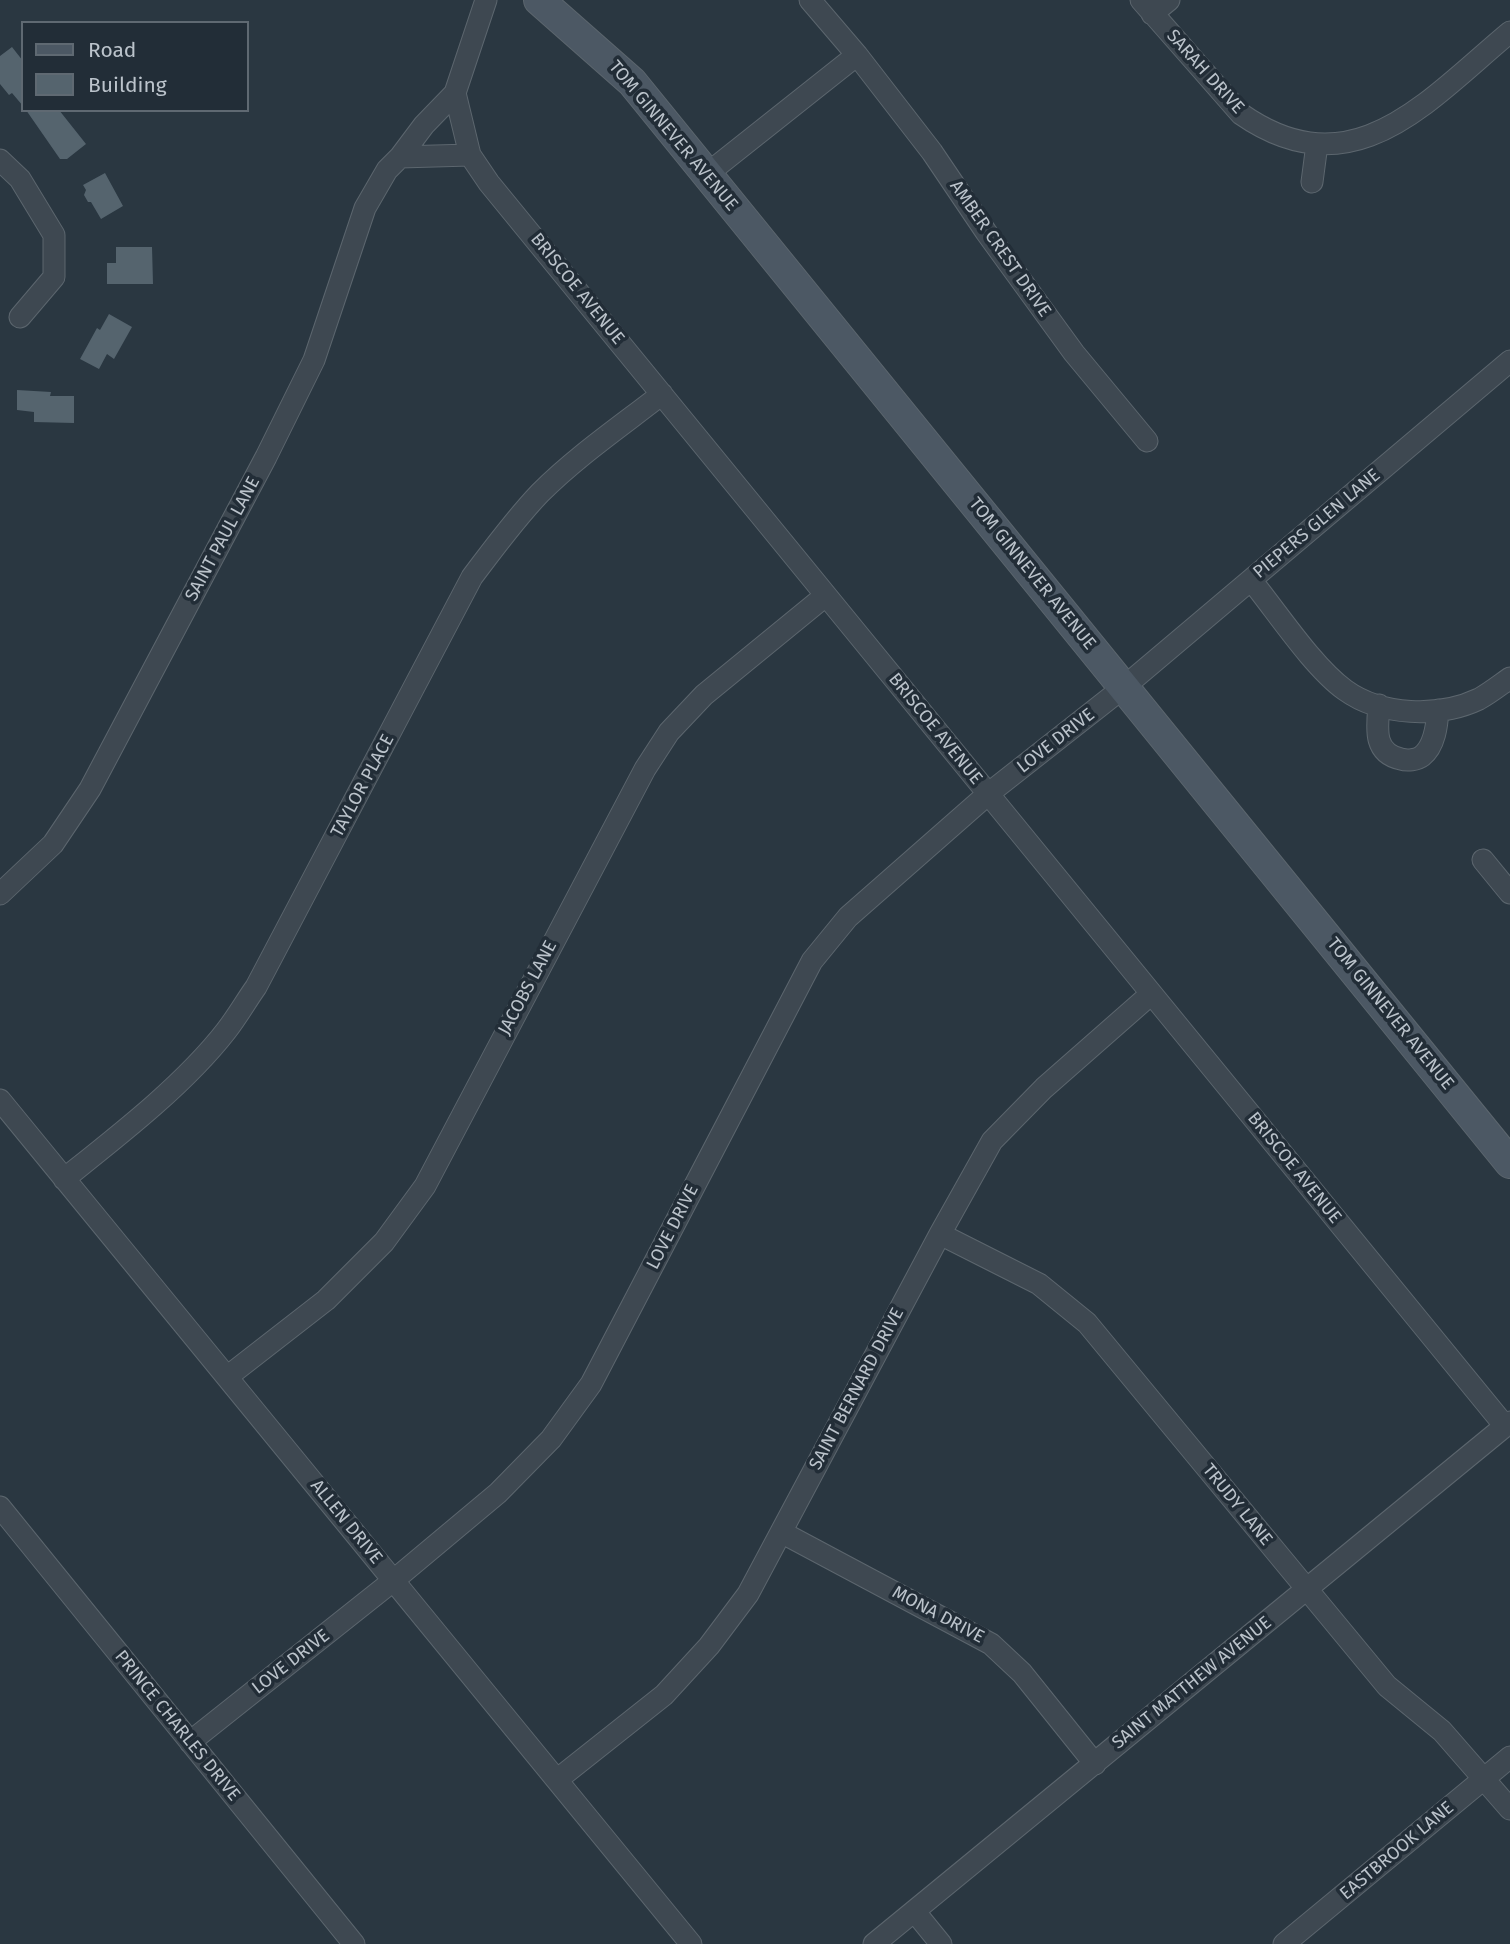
<!DOCTYPE html>
<html>
<head>
<meta charset="utf-8">
<style>
	body { margin:0 }
	#map { position:relative; width:1510px; height:1944px; overflow:hidden; background:#2a3741; font-family:"Fira Sans",sans-serif }
	canvas { display:block }
	.legend { position:absolute; left:21px; top:21px; width:228px; height:91px; box-sizing:border-box; background:#222d37; border:2px solid #5f6972; margin:0; padding:9px 12px; list-style:none; font-size:21px; color:#bbc3cb }
	.legend li { display:flex; align-items:center; gap:14px; height:35px }
	.legend b { width:35px; border:2px solid #5f6972 }
</style>
</head>
<body>
<div id="map">
<canvas width="1510" height="1944"></canvas>
<ul class="legend">
<li><b style="height:9px;background:#4c5864"></b>Road</li>
<li><b style="height:19px;background:#55646e"></b>Building</li>
</ul>
</div>
<script>
const g = document.querySelector('canvas').getContext('2d');
g.lineJoin = 'round';
function fillPath(path, color) {
  g.fillStyle = color;
  g.fill(path, 'evenodd');
}
function strokePath(path, color, width, dash) {
  g.strokeStyle = color;
  g.lineWidth = width;
  g.lineCap = dash ? 'butt' : 'round';
  g.setLineDash(dash || []);
  g.stroke(path);
}
function write(font, color, halo, rows, align = 'center') {
  g.font = font + ' "Fira Sans",sans-serif';
  g.lineWidth = 7;
  g.setLineDash([]);
  g.textBaseline = 'middle';
  g.strokeStyle = halo;
  g.fillStyle = color;
  for (const [text, x, y, turn = 0] of rows) {
    g.save();
    g.translate(x, y);
    g.rotate((+turn || 0) * Math.PI / 180);
    g.textAlign = isNaN(turn) ? turn : align;
    if (halo) g.strokeText(text, 0, 0);
    g.fillText(text, 0, 0);
    g.restore();
  }
}
fillPath(new Path2D(`
	M12 47 23 61V106L12 93 9 95 0 84V56Z
	M26 110H59L86 144 67 159H60Z
	M105 173 123 206 101 219 91 202H88L84 195 86 190 83 185Z
	M116 247H152L153 284H107V263H116Z
	M109 314 132 327 114 359 107 354 99 369 80 359 97 328 100 330Z
	M17 390 51 392 50 396H74V423L34 422V412L17 410Z`), '#55646e');
const street = new Path2D(`
	M486 0 455 93 470 155 489 183 1505 1426
	M810 0 857 55 932 152 986 232 1074 353 1147 441
	M1141 0 1241 114C1353 192 1427 101 1510 32
	M1152 14 1169 0
	M400 157 470 155
	M0 160 20 179 54 235V277L20 317
	M707 174 857 55
	M1312 182 1317 144
	M1251 580C1277 612 1313 667 1345 690 1381 716 1439 718 1479 699 1490 693 1500 685 1510 678
	M1379 705C1377 728 1373 753 1401 759 1407 761 1417 760 1422 756 1435 746 1437 725 1438 710
	M1483 860 1510 893
	M0 894 53 844 90 789 266 457 314 360 365 208 387 170 400 157 424 125 455 93
	M0 1100 691 1944
	M64 1179C118 1136 184 1085 226 1031 237 1017 246 1001 256 987L472 577C494 548 515 519 540 493 577 456 621 426 662 394
	M940 1234 1039 1284 1087 1323 1387 1686 1442 1731 1510 1809
	M227 1377 326 1300 384 1242 425 1186 645 769 669 732 704 695 825 596
	M0 1507 354 1944
	M781 1532 991 1644 1022 1673 1095 1764
	M190 1742 394 1580 498 1493 551 1439 591 1384 812 961 848 917 988 794 1124 687 1510 361
	M558 1779 664 1695 709 1646 748 1594 940 1234 992 1141 1044 1088 1151 994
	M915 1912 941 1944
	M874 1944 1510 1422
	M1284 1944 1510 1757`);
const secondary = new Path2D(`
	M539 0 632 82 1510 1163`);
strokePath(street, '#5c666e', 23);
strokePath(secondary, '#5c666e', 32);
strokePath(street, '#3e4851', 21);
strokePath(secondary, '#4c5864', 30);
write('18px', '#bbc3cb', '#222d37', [
	["SARAH DRIVE",1205,72,48],
	["TOM GINNEVER AVENUE",673,136,50],
	["AMBER CREST DRIVE",1000,249,55],
	["BRISCOE AVENUE",577,289,51],
	["PIEPERS GLEN LANE",1317,524,-40],
	["SAINT PAUL LANE",223,539,-62],
	["TOM GINNEVER AVENUE",1032,574,51],
	["BRISCOE AVENUE",935,729,51],
	["LOVE DRIVE",1056,741,-38],
	["TAYLOR PLACE",363,786,-62],
	["JACOBS LANE",528,988,-62],
	["TOM GINNEVER AVENUE",1390,1014,51],
	["BRISCOE AVENUE",1294,1168,51],
	["LOVE DRIVE",673,1227,-63],
	["SAINT BERNARD DRIVE",857,1389,-62],
	["TRUDY LANE",1237,1505,51],
	["ALLEN DRIVE",346,1522,51],
	["MONA DRIVE",938,1615,28],
	["LOVE DRIVE",291,1662,-38],
	["SAINT MATTHEW AVENUE",1192,1683,-39],
	["PRINCE CHARLES DRIVE",177,1726,51],
	["EASTBROOK LANE",1397,1851,-40]
]);
</script>
</body>
</html>
